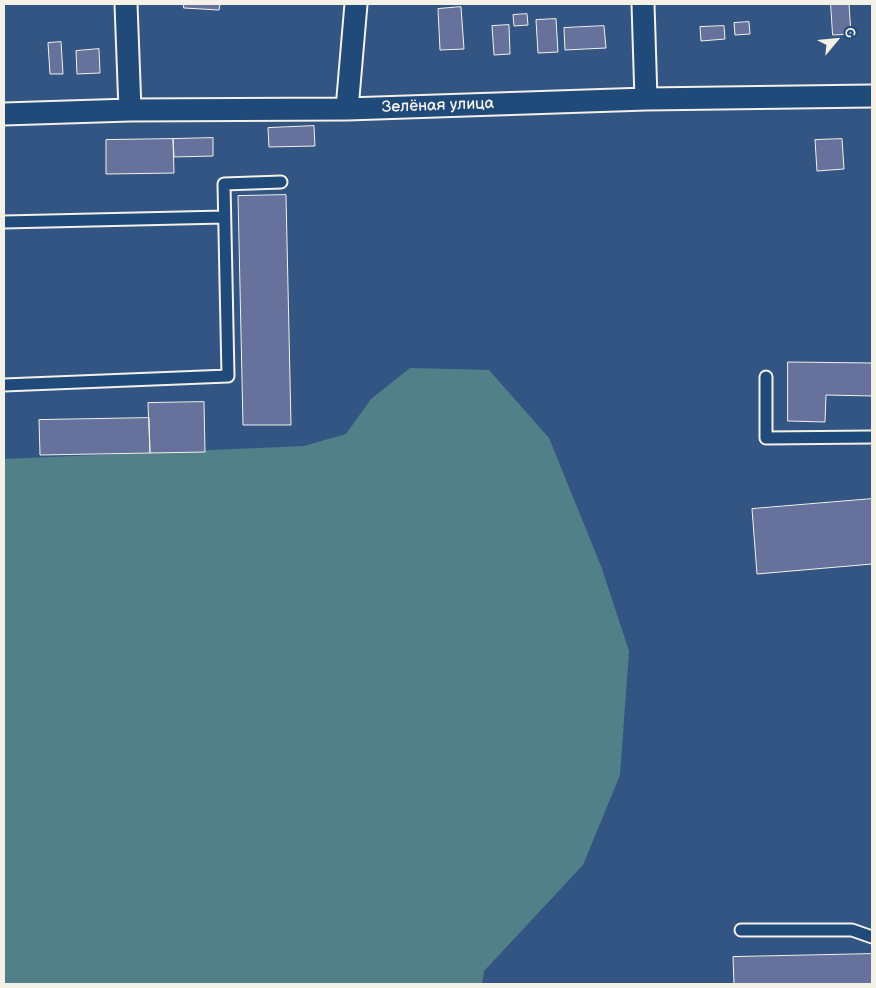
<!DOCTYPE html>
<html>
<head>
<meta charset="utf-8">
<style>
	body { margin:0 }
	#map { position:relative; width:876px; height:988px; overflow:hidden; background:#335584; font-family:"Balsamiq Sans",sans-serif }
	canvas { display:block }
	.frame { position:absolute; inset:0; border:5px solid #f4f1e8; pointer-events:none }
	.north { position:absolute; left:811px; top:15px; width:50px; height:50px; -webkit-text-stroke:4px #1f4a7a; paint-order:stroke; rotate:62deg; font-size:14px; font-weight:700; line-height:20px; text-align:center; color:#f4f1e8 }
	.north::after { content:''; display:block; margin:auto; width:18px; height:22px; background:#f4f1e8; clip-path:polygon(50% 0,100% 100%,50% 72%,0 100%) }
</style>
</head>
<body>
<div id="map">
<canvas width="876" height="988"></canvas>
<div class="frame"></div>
<div class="north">С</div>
</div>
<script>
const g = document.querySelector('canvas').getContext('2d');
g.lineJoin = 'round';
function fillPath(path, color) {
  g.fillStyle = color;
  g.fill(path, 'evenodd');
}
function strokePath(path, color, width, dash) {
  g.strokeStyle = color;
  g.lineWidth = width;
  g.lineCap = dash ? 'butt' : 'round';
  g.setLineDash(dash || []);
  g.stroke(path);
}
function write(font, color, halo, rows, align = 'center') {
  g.font = font + ' "Balsamiq Sans",sans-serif';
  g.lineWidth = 4;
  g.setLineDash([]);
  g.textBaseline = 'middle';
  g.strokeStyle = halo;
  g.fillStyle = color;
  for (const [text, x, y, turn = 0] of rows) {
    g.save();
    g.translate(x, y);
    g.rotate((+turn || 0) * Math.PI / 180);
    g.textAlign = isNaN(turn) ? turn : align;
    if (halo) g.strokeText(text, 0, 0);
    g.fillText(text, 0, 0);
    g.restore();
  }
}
fillPath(new Path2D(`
	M410 368 489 370 549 438 601 566 629 651 620 775 583 865 484 971 482 984H4V459L304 446 346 434 371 399Z`), '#528089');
const building = new Path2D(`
	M184 4H220L219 10 184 8Z
	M831 4H849L851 34 833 35Z
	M461 7 464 49 440 50 438 9Z
	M527 14 528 25 514 26 513 15Z
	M556 19 558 52 538 53 536 20Z
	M749 22 750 34 735 35 734 23Z
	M509 25 510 54 494 55 492 26Z
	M604 26 606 48 565 50 564 28Z
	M724 26 725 39 701 41 700 27Z
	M61 42 63 74H50L48 43Z
	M99 49 100 73 77 74 76 51Z
	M314 126 315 146 269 147 268 128Z
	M213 138V156L174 157 173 139Z
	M173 139 174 173 106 174V140Z
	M842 139 844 169 817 171 815 140Z
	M286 195 291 425H243L238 196Z
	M788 362 872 363V396L826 395 825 422 788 421Z
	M204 402 205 452 150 453 148 403Z
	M149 418 150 453 40 455 39 420Z
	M872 499V564L757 574 752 509Z
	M872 954V984H734L733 957Z`);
fillPath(building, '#66729c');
strokePath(building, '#f4f1e8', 1);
const service = new Path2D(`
	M4 222 224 217
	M766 377V438L872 437
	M4 385 228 376 224 184 281 182
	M741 930H852L872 937`);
const minor = new Path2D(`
	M126 4 130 110
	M643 4 646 99
	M347 109 356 4
	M4 114 130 110 347 109 646 99 872 96`);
strokePath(service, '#f4f1e8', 15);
strokePath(minor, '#f4f1e8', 25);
strokePath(service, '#1f4a7a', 11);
strokePath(minor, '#1f4a7a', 21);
write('16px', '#f4f1e8', '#1f4a7a', [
	["Зелёная улица",438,106,-2]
]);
</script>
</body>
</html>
